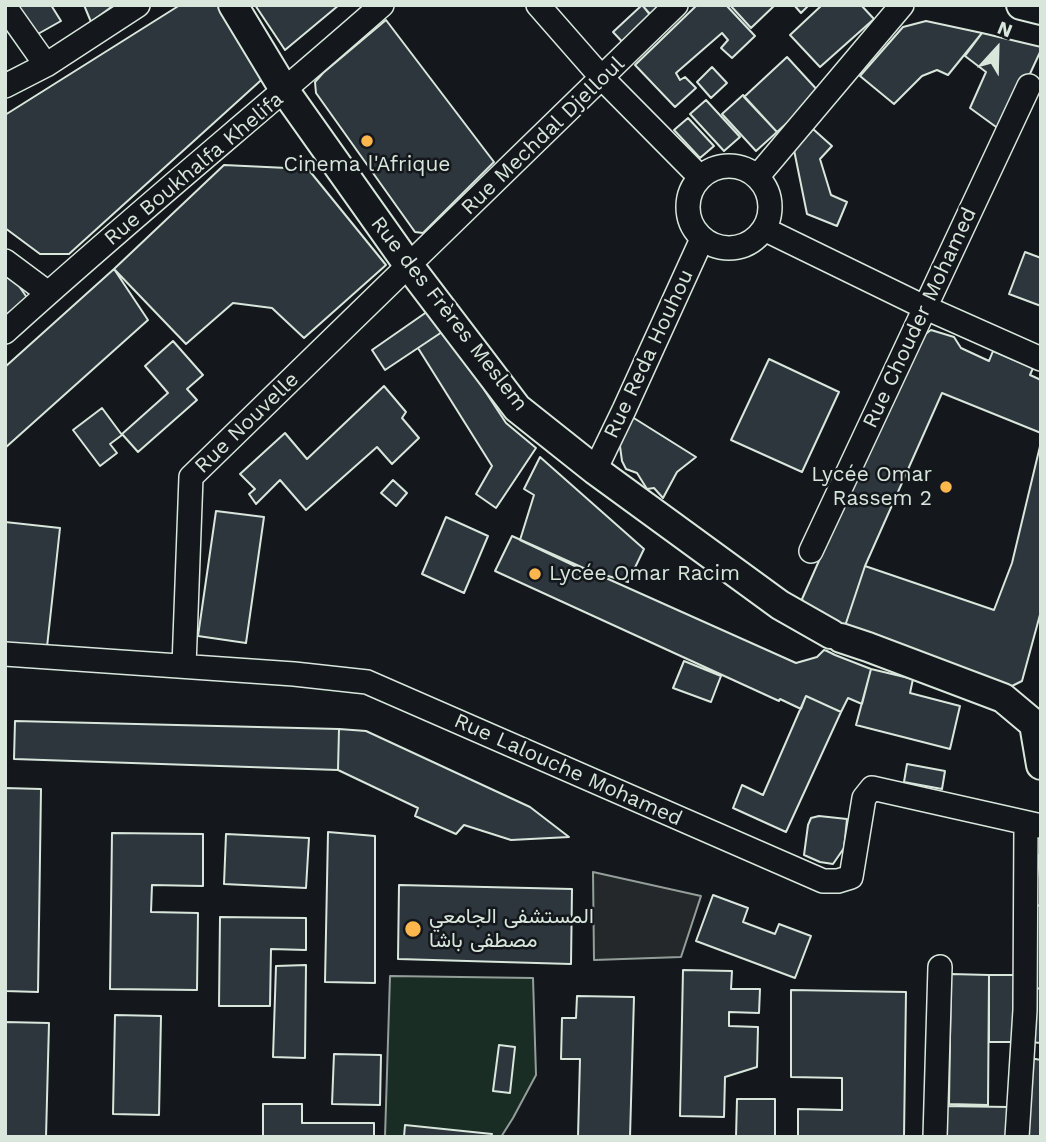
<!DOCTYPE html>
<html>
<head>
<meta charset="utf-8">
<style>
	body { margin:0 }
	#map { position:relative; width:1046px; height:1142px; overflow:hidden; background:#14181c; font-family:"Work Sans",sans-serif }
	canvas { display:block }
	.frame { position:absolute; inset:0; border:7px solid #d8e6dc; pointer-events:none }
	.north { position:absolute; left:962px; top:14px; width:70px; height:70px; -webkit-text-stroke:5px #14181c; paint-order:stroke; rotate:22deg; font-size:19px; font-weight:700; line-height:28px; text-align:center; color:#d8e6dc }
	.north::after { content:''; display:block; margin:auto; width:24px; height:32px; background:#d8e6dc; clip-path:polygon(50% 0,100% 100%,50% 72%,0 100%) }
</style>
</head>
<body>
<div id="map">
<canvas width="1046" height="1142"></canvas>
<div class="frame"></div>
<div class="north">N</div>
</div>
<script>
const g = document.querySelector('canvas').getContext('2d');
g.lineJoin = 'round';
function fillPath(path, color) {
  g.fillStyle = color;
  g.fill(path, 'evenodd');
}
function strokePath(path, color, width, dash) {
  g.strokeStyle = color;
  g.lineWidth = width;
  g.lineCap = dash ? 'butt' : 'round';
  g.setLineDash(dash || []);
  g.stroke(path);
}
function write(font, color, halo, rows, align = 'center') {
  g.font = font + ' "Work Sans",Vazirmatn,sans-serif';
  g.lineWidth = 5;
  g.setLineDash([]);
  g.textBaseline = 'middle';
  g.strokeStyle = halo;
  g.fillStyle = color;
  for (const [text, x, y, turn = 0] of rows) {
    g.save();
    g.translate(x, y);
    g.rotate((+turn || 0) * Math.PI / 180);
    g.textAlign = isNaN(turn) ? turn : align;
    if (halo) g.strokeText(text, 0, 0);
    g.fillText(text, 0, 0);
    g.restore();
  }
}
const green = new Path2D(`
	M390 976 533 978 536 1075 513 1118 501 1137H385Z`);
fillPath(green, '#1a2d24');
strokePath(green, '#939e99', 2);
const parking = new Path2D(`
	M593 872 701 896 681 957 594 960Z`);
fillPath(parking, '#24282b');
strokePath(parking, '#939e99', 2);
const building = new Path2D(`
	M10 5H51L61 21 29 39Z
	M84 5H114L91 22Z
	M180 5H221L269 73 69 254H40L5 228V115Z
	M255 5H339L285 50Z
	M642 5H661L650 15Z
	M642 5 657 22 628 48 613 32Z
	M697 5H726L755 36 732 58 721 48 728 40 722 33 676 73 680 80 685 77 696 88 675 107 635 65Z
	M730 5H775L751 28Z
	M794 5H809L801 13Z
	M822 5H861L874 19 820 67 790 35Z
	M386 20 494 162 423 233 415 232 316 93 315 82 323 73Z
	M926 21 982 33 948 75 937 70 922 76 894 104 860 76 903 27Z
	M982 33 1041 47V50L1003 132 970 108 986 72 965 56Z
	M787 57 820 93 777 132 744 97Z
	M712 67 727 83 711 98 697 82Z
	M743 95 777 132 756 151 722 114Z
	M706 100 740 137 724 151 690 114Z
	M688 118 714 146 700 158 674 130Z
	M813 129 832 146 820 159 831 195 847 202 837 226 807 214 794 150Z
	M224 165 308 169 386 265 304 338 272 308 233 303 186 344 114 269Z
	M1025 252 1041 258V306L1009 294Z
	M5 266 28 299 5 317Z
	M114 269 148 320 5 448V367Z
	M431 309 445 330 385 370 372 350Z
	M445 330 506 423 536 448 496 508 476 494 492 466 418 348Z
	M931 330 954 337 961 348 989 361 993 351 1033 368 1030 375 1041 380V433L942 393 865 566 845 626 809 612 802 599 917 340Z
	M173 341 203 375 187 389 197 400 138 452 122 434 168 393 145 366Z
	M769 359 839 392 802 472 731 440Z
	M384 386 406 412 402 418 419 438 392 464 377 447 306 510 280 480 256 504 249 494 255 489 240 474 285 433 307 459Z
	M102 408 122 435 110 444 117 453 100 466 73 430Z
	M629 415 696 457 677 472 663 498 654 488 647 489 637 473 626 469 622 461 619 439Z
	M1041 442V611L1022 681 1012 686 845 626 865 566 994 610 1012 563Z
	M540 457 644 549 628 582 575 566 520 540 534 495 524 489Z
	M393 480 407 493 396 506 381 493Z
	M216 511 264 517 246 643 198 636Z
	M446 517 488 536 464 593 422 574Z
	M5 522 60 528 47 647 5 643Z
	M512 536 796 663 817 657 824 650 827 651 835 655 871 669 862 704 848 698 841 712 806 696 801 709 780 699 779 701 495 571Z
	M684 661 721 676 711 702 673 688Z
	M871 669 913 679 910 693 960 706 950 749 856 725Z
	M806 696 841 712 786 832 733 808 742 785 763 795Z
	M15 721 339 729 338 770 14 759Z
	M339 729 366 731 530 807 569 837 511 840 464 825 456 834 415 816 418 808 338 770Z
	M907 764 945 771 942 789 904 782Z
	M5 788 41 789 38 992 5 991Z
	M819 816 847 819 844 848 833 864 820 862 804 855 808 825 811 818Z
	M328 832 375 836V983L325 982Z
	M112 833 203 834V886L152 885 151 912 198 913 197 990 110 989Z
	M226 834 309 838 306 888 224 884Z
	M1041 852V890L1038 856Z
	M399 885 572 889 571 964 398 959Z
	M713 895 748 908 743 922 775 934 779 924 811 936 795 978 696 941Z
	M1036 905 1041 906V989L1032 987Z
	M220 917 306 918V950L271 949 270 1006H219Z
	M306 965 305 1058 273 1057 276 966Z
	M683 970 732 971 731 989H760L759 1013 729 1012V1026L758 1027 757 1067 725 1077 724 1117 680 1116Z
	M951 974 989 975 988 1105 949 1104Z
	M989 975H1014L1013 1042H989Z
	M1032 987 1041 989V1043L1030 1042Z
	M791 990 906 992 904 1137H798V1109L842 1110V1078L791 1077Z
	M577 996 634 997 630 1137H578L580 1059H561L562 1018H576Z
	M115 1015 161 1016 159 1115 113 1114Z
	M5 1022 49 1023 46 1137H5Z
	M499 1045 515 1047 510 1093 493 1091Z
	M334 1054 381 1055 380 1105 332 1104Z
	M1030 1058 1041 1060V1137L1027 1136Z
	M737 1099H775V1137H736Z
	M263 1104H302V1123H374V1137H263Z
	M940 1106 1009 1107V1137H940Z
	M405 1125 492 1134 491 1137H404Z`);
fillPath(building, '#2c363c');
strokePath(building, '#d8e6dc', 2);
const minor = new Path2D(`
	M538 5 602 78 700 177
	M5 7 46 65
	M5 86 46 65 138 5
	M688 207a41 41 0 1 1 82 0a41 41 0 1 1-82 0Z
	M757 177 902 5
	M764 229 924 307 1041 359
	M5 261 48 293
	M5 332C128 220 257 115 382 5
	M595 470 624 410 702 239
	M811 551 1029 86
	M5 654 294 674 367 682 823 881H838L851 877 864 798 872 788 1041 826
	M184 666 191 477 676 5
	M935 1137 940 967
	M1017 1137 1025 1010 1026 824`);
const tertiary = new Path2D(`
	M233 5 285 91 409 266 517 408 595 470 780 605 831 634
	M1021 5 1041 10
	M841 638 868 647 1003 698 1034 724 1041 765`);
strokePath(minor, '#d8e6dc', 26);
strokePath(tertiary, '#d8e6dc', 32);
strokePath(minor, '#14181c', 23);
strokePath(tertiary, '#14181c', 28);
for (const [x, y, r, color] of [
	[367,141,7,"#ffb74d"],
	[946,487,7,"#ffb74d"],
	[535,574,7,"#ffb74d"],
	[413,929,9,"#ffb74d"]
]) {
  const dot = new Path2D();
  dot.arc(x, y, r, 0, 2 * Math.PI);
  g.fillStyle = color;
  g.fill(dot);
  strokePath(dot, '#14181c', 2.5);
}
write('21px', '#d8e6dc', '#14181c', [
	["Rue Mechdal Djelloul",543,136,-44],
	["Rue Boukhalfa Khelifa",194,169,-40],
	["Rue des Frères Meslem",449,314,52],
	["Rue Chouder Mohamed",920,318,-65],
	["Rue Reda Houhou",649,354,-65],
	["Rue Nouvelle",247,423,-44],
	["Rue Lalouche Mohamed",568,770,24]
]);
write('21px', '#d8e6dc', '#14181c', [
	["Cinema l'Afrique",367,165,"center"],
	["Lycée Omar",932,475,"right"],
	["Rassem 2",932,499,"right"],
	["Lycée Omar Racim",549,574],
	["المستشفى الجامعي",429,917],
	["مصطفى باشا",429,941]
], 'left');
</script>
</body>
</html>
